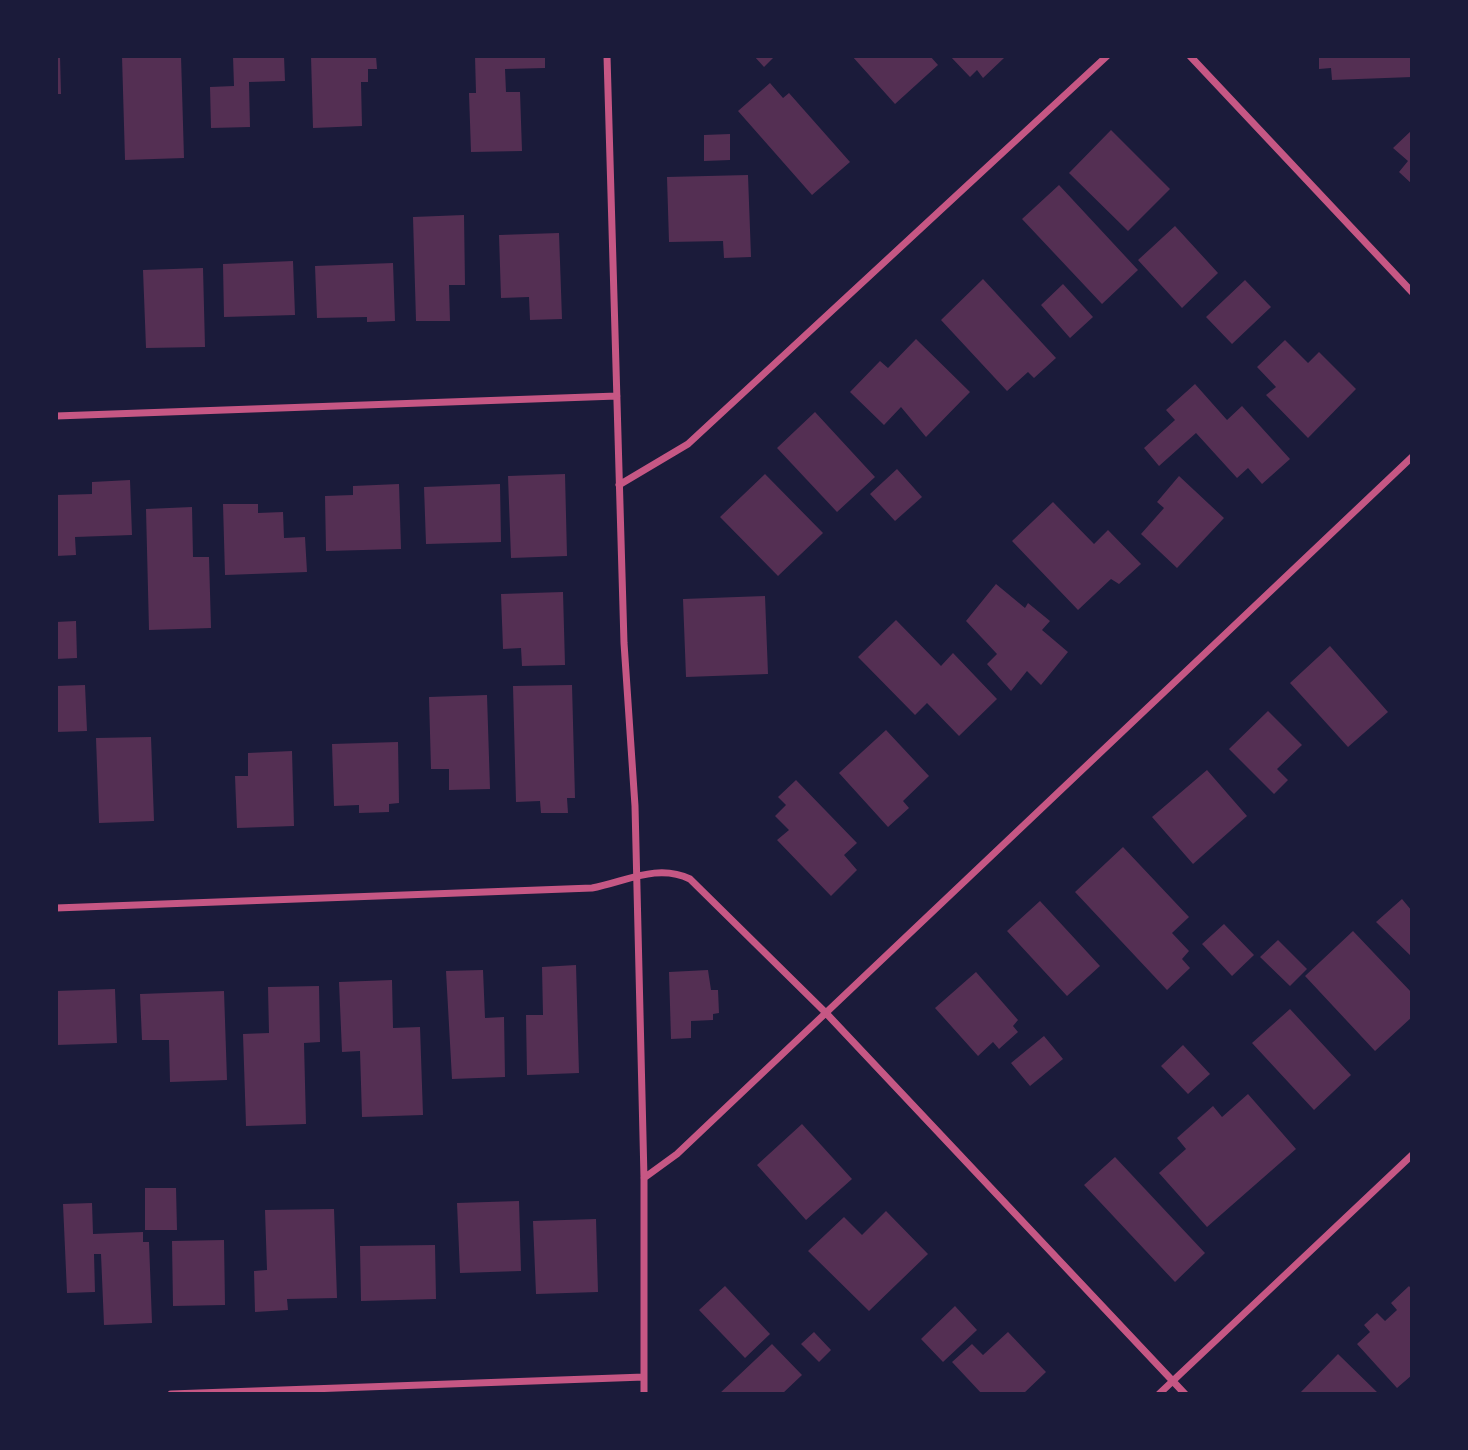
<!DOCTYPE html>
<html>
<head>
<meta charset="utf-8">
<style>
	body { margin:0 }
	#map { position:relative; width:1468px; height:1450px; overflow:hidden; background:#1b1b3a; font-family:"DM Sans",sans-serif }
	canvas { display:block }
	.frame { position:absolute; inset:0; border:58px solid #1b1b3a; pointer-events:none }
</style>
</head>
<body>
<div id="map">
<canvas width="1468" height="1450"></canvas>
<div class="frame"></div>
</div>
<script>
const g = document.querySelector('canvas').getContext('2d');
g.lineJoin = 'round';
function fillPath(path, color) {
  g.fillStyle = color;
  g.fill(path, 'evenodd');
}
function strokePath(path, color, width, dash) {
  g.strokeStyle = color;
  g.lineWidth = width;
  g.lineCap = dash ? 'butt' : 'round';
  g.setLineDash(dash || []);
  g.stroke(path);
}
fillPath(new Path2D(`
	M56 56H60L61 94H56Z
	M122 56H181L184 158 125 160Z
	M233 56H284L285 81 249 82 250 127 211 128 210 87 234 86Z
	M311 56H376L377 69H368V82H361L362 126 313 128Z
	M475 56H545V68L505 69 506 92H520L522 151 471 152 469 93H476Z
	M754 56H775L764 67Z
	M852 56H930L938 65 895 104Z
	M950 56H1003L1004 58 983 78 977 70 970 77Z
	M1319 56H1412V77L1332 80 1331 68 1319 69Z
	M770 83 783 98 789 93 850 162 812 195 738 111Z
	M1111 130 1170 189 1128 231 1069 173Z
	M1412 130V184L1399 172 1408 161 1393 148Z
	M730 134V160L704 161V135Z
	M748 175 751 257 724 258 723 241 669 242 667 177Z
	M1059 185 1138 270 1102 304 1022 219Z
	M464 215 465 285H449L450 321H416L413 217Z
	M1175 226 1218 273 1182 308 1138 260Z
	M559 233 562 319 530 320 529 297 501 298 499 235Z
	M293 261 295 315 224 317 223 264Z
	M393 263 395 321 367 322V317L317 318 315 266Z
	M203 268 205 347 146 348 143 270Z
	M983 279 1056 358 1034 378 1028 372 1007 391 941 320Z
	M1245 280 1271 307 1232 344 1206 317Z
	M1063 284 1093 317 1070 338 1041 305Z
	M916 339 970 392 926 437 901 407 884 425 850 392 880 361 888 368Z
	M1285 340 1308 363 1319 352 1356 389 1308 438 1266 395 1276 387 1257 367Z
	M1195 384 1227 420 1242 406 1290 459 1262 484 1248 468 1237 478 1196 433 1159 466 1144 448 1175 420 1166 410Z
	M815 412 875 477 837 512 777 448Z
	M897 469 922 497 895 521 870 494Z
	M565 474 567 556 511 558 508 476Z
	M765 474 823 533 778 576 720 517Z
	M1179 476 1224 518 1177 568 1141 534 1164 508 1157 502Z
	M130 480 132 535 75 537 76 555 56 556V495L92 494V482Z
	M399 484 401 549 326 551 325 496 353 495V486Z
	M500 484 501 542 426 544 424 487Z
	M1053 502 1094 544 1108 530 1141 564 1119 584 1111 579 1078 610 1012 541Z
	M223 504H258V513L283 512 284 538 305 537 307 572 225 575Z
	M192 507 193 557H209L211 628 149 630 146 509Z
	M996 584 1025 608 1028 603 1050 621 1042 630 1068 652 1041 685 1027 671 1011 691 987 664 997 654 966 621Z
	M563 592 565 665 522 666 521 648 503 649 501 594Z
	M765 596 768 674 686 677 683 599Z
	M896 620 941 666 953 653 997 699 959 736 927 703 915 715 858 657Z
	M76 621 77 658 56 659V622Z
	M1330 646 1388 712 1348 747 1290 683Z
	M85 685 87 731 56 732V686Z
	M572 685 575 798H567L568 813H541L540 801 516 802 513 686Z
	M487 695 490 789 449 790V769H431L429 697Z
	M1268 711 1302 745 1277 769 1288 780 1274 794 1229 749Z
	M886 730 929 776 903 801 909 808 888 827 839 773Z
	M151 737 154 821 99 823 96 738Z
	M398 742 399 803 389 804V812L359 813V805L334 806 332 744Z
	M292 751 294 826 237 828 235 776H248V753Z
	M1207 770 1247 816 1193 864 1152 817Z
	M796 780 857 843 844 855 857 870 831 896 777 840 789 830 775 816 786 805 778 797Z
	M1123 847 1189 917 1172 933 1189 951 1182 959 1190 968 1167 990 1075 892Z
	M1402 899 1412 911V957L1376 922Z
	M1040 901 1100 966 1067 996 1007 931Z
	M1224 924 1254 955 1232 976 1202 944Z
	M1353 931 1412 993V1017L1375 1051 1305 976Z
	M1278 940 1307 969 1290 986 1260 957Z
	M576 965 579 1073 527 1075 526 1015H543L542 967Z
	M483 970 485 1018 504 1017 505 1077 452 1079 446 971Z
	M708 970 711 990H718L719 1013 713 1014V1020L691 1021V1038L671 1039 669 972Z
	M976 972 1018 1020 1013 1026 1018 1032 999 1049 993 1042 978 1056 935 1008Z
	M392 980 393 1028 420 1027 423 1115 362 1117 360 1051 342 1052 339 982Z
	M319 986 320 1042 304 1043 306 1124 246 1126 243 1034 269 1033 268 987Z
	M115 989 117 1043 56 1045V991Z
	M224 991 227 1080 170 1082 169 1040H142L140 994Z
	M1290 1009 1351 1075 1314 1110 1252 1043Z
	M1044 1036 1063 1059 1030 1086 1011 1063Z
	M1183 1045 1210 1074 1188 1094 1161 1066Z
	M1248 1094 1296 1149 1207 1227 1159 1173 1186 1149 1177 1138 1213 1106 1222 1117Z
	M802 1124 852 1179 806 1220 757 1165Z
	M1115 1157 1205 1253 1175 1282 1084 1185Z
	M145 1188H176L177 1230H145Z
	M519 1201 521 1271 460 1273 457 1203Z
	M92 1203 93 1234 143 1232V1242H149L152 1323 104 1325 101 1254H94L95 1292 67 1293 63 1204Z
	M334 1209 337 1298 287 1299 288 1310 255 1312 254 1271 267 1270 265 1210Z
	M886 1211 928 1254 869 1311 808 1251 844 1217 862 1235Z
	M596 1219 598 1292 536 1294 533 1221Z
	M224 1240 225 1305 173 1306 172 1241Z
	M435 1245 436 1299 361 1301 360 1246Z
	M725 1286 770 1334 745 1358 699 1310Z
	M1409 1286 1412 1290V1375L1397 1388 1357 1344 1370 1332 1364 1325 1377 1313 1385 1321 1397 1310 1391 1303Z
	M955 1306 977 1330 943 1362 921 1339Z
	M814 1332 831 1350 819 1362 801 1344Z
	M1008 1332 1046 1372 1023 1394H982L952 1362 972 1344 983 1355Z
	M772 1344 802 1375 782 1394H719Z
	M1338 1354 1379 1394H1299Z`), '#542f53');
strokePath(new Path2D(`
	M607 56 624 643 635 806 644 1178V1394
	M1190 56 1412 292
	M56 416 617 396
	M619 485 688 444 1107 56
	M56 908 592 888C625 882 657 863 690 879L825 1012 1185 1394
	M644 1178 677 1154 1412 457
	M171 1394 644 1377
	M1159 1394 1412 1155`), '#c65784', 7);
</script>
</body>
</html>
